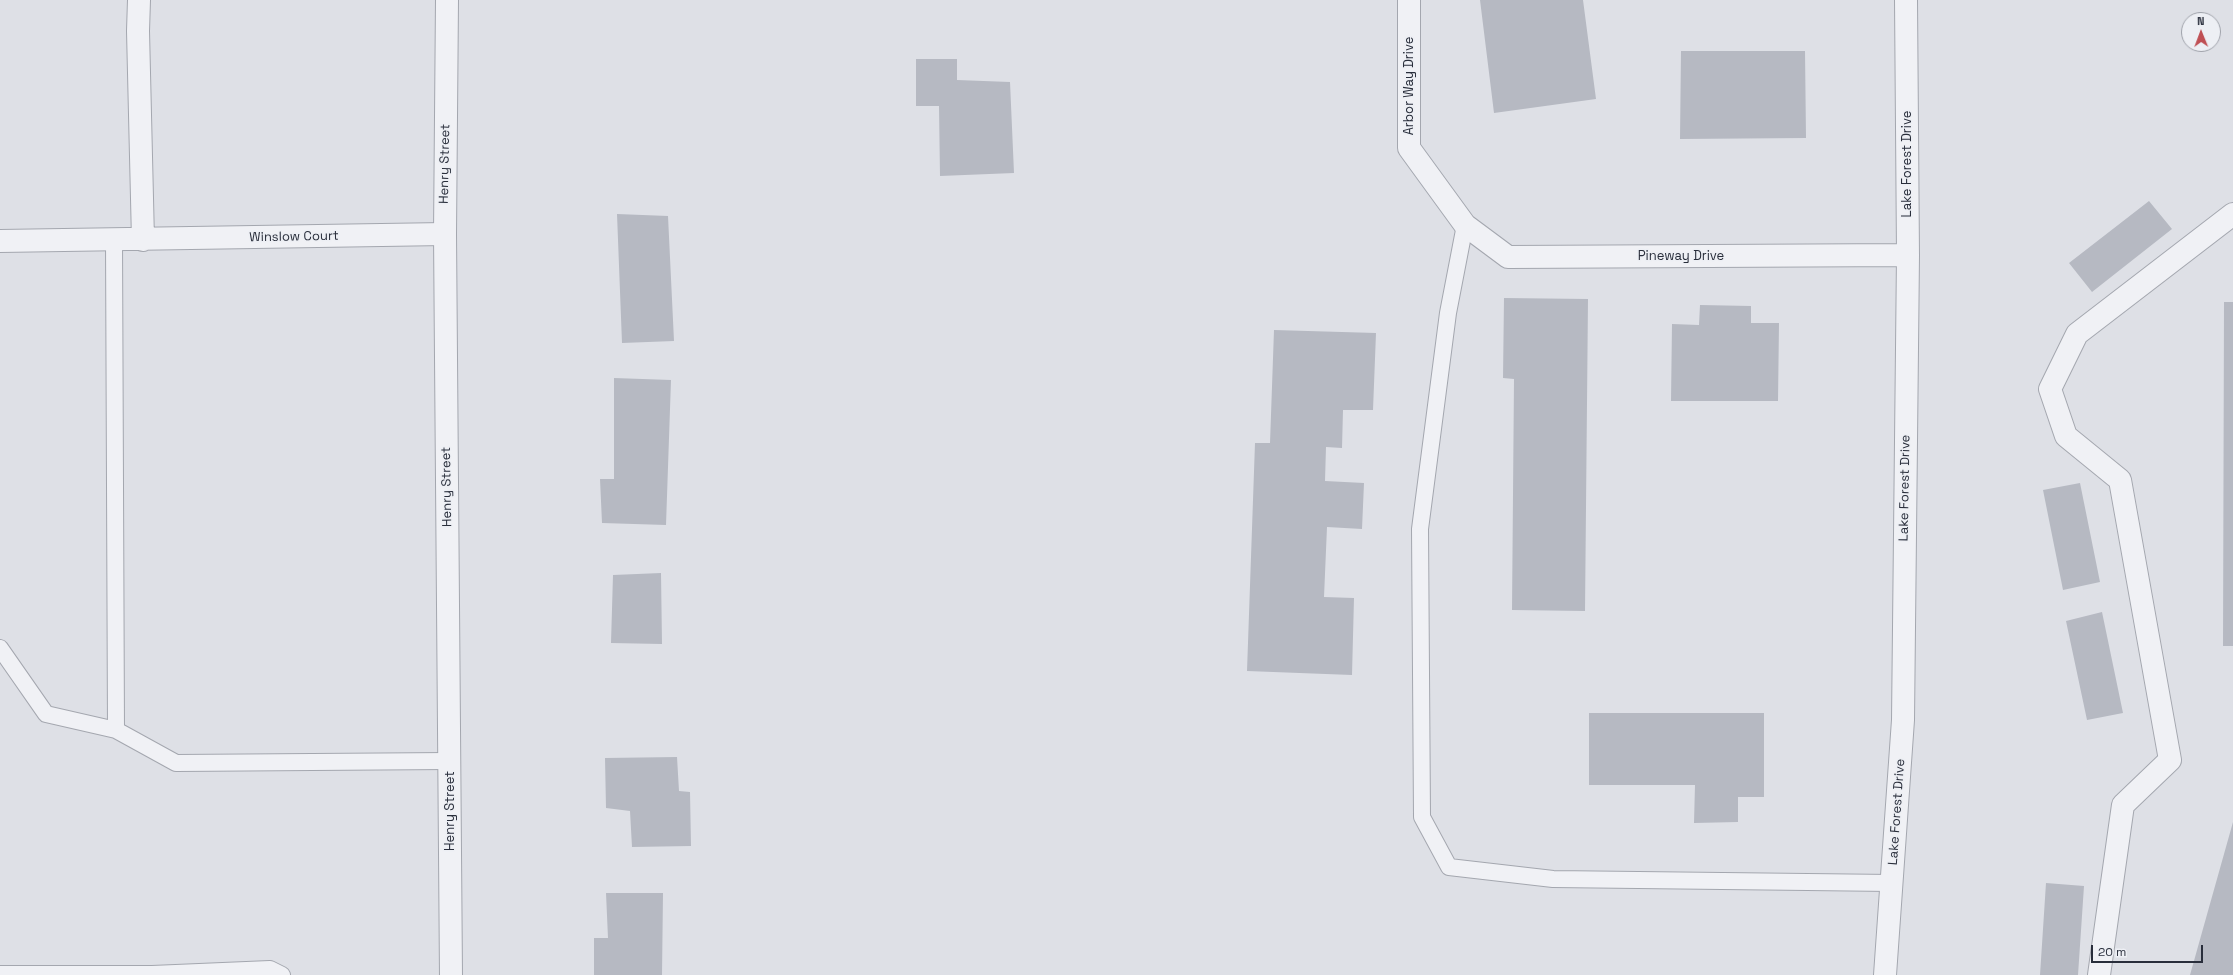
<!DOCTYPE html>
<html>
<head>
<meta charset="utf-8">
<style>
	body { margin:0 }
	#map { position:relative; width:2233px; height:975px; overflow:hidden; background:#dee0e6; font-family:"Space Grotesk",sans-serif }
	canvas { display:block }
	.north { position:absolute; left:2181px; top:12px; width:40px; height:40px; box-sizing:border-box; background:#edeff4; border:1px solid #9fa2aa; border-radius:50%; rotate:359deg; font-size:11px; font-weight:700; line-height:16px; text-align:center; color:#292e3b }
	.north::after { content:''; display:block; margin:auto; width:14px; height:18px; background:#bf4f54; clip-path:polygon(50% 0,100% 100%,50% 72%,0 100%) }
	.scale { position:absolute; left:2091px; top:945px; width:112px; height:18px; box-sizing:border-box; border:2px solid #292e3b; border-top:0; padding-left:5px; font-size:12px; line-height:14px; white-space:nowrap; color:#292e3b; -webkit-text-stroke:3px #edeff4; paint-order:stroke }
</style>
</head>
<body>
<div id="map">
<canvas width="2233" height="975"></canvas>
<div class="north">N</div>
<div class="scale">20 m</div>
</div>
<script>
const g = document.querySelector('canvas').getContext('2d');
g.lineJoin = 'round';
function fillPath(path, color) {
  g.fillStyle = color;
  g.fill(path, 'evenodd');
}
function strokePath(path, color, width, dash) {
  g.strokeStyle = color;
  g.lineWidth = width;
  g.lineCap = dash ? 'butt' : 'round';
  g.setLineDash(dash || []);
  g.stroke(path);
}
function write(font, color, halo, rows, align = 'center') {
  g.font = font + ' "Space Grotesk",sans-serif';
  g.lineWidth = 3;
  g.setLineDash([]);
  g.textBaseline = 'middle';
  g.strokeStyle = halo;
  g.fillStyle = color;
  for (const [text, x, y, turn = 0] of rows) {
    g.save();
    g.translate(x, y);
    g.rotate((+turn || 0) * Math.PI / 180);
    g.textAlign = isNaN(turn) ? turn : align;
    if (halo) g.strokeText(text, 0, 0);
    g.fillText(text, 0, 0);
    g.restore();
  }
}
fillPath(new Path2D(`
	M1480 0H1583L1596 99 1494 113Z
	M1681 51H1805L1806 138 1680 139Z
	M916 59H957V80L1010 82 1014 173 940 176 939 106H916Z
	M2149 201 2172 229 2092 292 2069 263Z
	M617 214 668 216 674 341 622 343Z
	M1504 298 1588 299 1585 611 1512 610 1514 379 1503 378Z
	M2224 302H2233V646H2223Z
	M1700 305 1751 306V323H1779L1778 401H1671L1672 324 1699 325Z
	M1274 330 1376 333 1373 410H1343L1342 448 1326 447 1325 481 1364 483 1362 529 1327 527 1324 597 1354 598 1352 675 1247 671 1255 443H1270Z
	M614 378 671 380 666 525 602 523 600 479H614Z
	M2080 483 2100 582 2063 590 2043 490Z
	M661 573 662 644 611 643 613 575Z
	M2102 612 2123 713 2087 720 2066 621Z
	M1589 713H1764V797H1738V822L1694 823 1695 785H1589Z
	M677 757 679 791 690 792 691 846 632 847 630 811 606 808 605 758Z
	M2233 822V975H2190Z
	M2046 883 2084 886 2078 975H2040Z
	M606 893H663L662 975H594V938H608Z`), '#b6b9c2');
const service = new Path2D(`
	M1465 225 1448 313 1420 529 1422 817 1449 867 1553 879 1892 883
	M114 240 116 730 176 763 449 761
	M0 648 46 714 116 730
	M0 974H152L270 969 282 975`);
const minor = new Path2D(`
	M139 0 138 31 143 240
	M1409 0V148L1465 225 1508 257 1908 255
	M0 241 445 234
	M1885 975 1903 720 1908 255 1906 0
	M2099 975 2123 805 2170 760 2120 480 2066 436 2050 389 2077 334 2233 214`);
const tertiary = new Path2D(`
	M447 0 445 234 451 975`);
strokePath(service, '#a4a7af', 18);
strokePath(minor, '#a4a7af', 24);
strokePath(tertiary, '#a4a7af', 24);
strokePath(service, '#f0f1f5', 16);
strokePath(minor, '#f0f1f5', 22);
strokePath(tertiary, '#f0f1f5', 22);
write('13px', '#292e3b', '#edeff4', [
	["Arbor Way Drive",1409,86,-90],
	["Henry Street",445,164,-89],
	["Lake Forest Drive",1907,164,-90],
	["Winslow Court",294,237,-1],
	["Pineway Drive",1681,256],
	["Henry Street",447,487,-91],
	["Lake Forest Drive",1905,488,-89],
	["Henry Street",450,811,-90],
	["Lake Forest Drive",1897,812,-86]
]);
</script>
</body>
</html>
